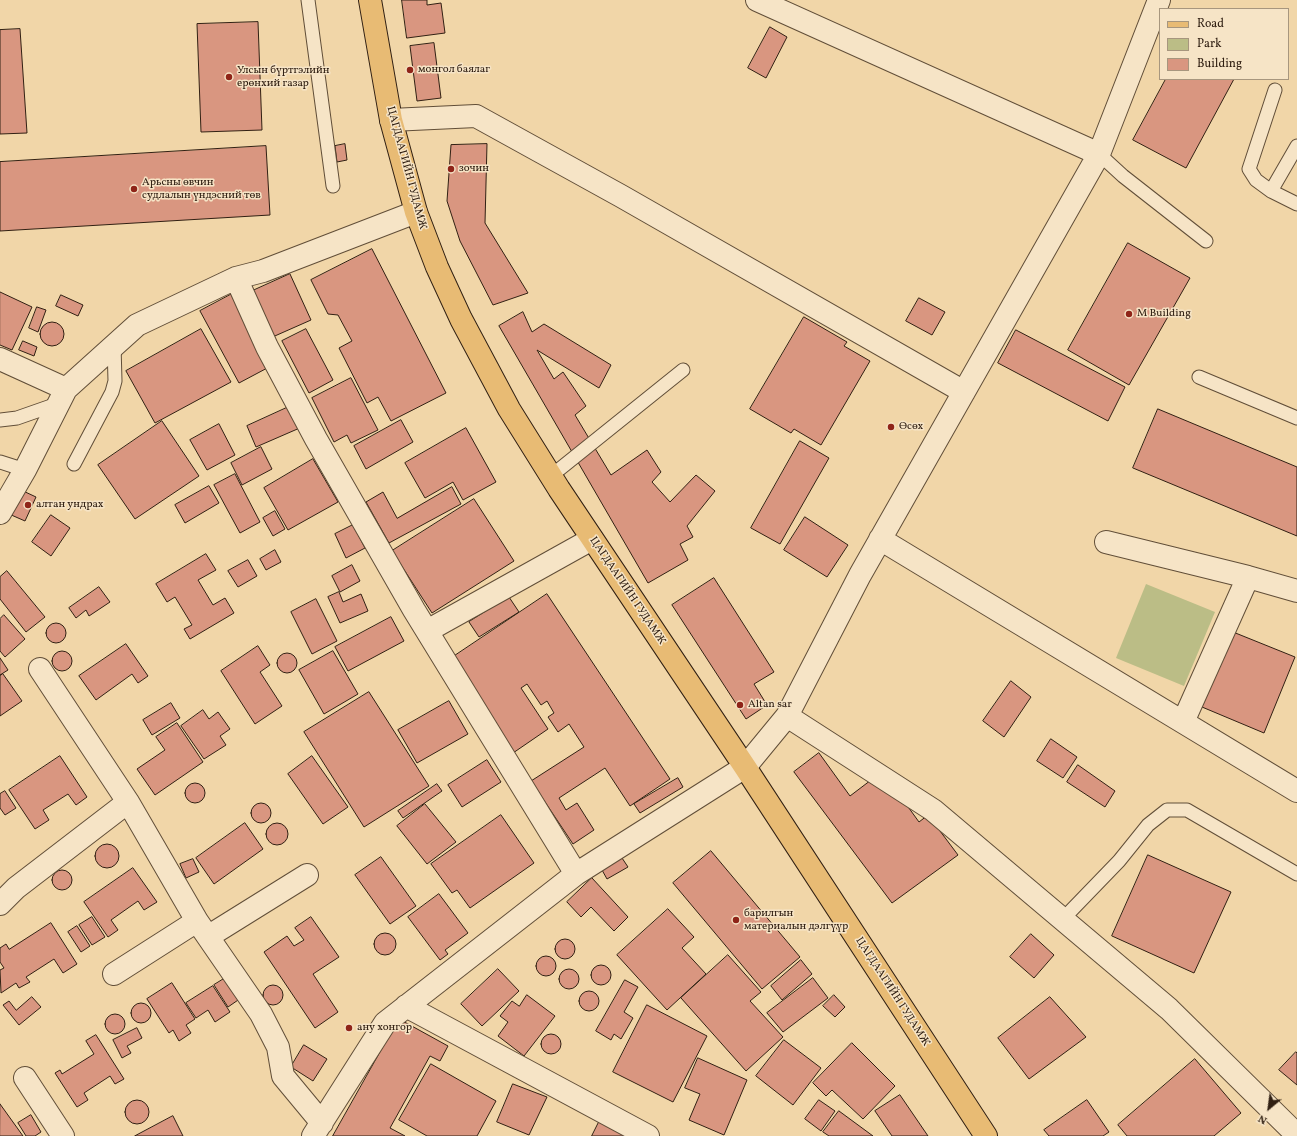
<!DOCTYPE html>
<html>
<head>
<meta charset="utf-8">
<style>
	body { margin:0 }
	#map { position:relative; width:1297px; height:1136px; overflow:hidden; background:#f1d6a8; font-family:Vollkorn,serif }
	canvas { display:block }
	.legend { position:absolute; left:1159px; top:8px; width:130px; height:72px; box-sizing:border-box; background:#f6e4c6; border:1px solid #a7967e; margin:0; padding:5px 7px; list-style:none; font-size:12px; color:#312013 }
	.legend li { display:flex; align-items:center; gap:8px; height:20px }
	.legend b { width:20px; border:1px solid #a7967e }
	.north { position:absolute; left:1249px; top:1088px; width:40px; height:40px; -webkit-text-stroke:3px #f6e4c6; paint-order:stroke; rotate:209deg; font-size:11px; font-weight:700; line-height:16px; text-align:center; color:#312013 }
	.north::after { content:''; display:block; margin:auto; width:14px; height:18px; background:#312013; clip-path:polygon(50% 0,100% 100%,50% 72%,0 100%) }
</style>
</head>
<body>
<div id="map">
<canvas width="1297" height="1136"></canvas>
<ul class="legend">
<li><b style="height:5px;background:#e8bb74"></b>Road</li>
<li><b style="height:11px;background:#bbbd86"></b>Park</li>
<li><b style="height:11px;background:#d99680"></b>Building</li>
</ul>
<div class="north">N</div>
</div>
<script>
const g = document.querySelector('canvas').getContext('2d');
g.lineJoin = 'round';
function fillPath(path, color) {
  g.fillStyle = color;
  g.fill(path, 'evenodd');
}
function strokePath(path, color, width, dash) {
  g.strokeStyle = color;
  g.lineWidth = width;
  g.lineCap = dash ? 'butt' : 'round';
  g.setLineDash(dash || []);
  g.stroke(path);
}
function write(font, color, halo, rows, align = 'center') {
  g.font = font + ' Vollkorn,serif';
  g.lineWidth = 3;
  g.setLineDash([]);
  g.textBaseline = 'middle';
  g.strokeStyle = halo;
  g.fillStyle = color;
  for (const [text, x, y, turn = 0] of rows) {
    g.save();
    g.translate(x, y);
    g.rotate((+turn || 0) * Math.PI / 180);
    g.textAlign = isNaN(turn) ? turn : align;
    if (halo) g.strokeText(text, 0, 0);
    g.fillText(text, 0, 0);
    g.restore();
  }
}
fillPath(new Path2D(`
	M1146 584 1215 612 1184 686 1116 658Z`), '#bbbd86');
const building = new Path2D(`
	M402 0H427V5L441 3 445 33 407 38Z
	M258 22 262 130 201 132 197 24Z
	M770 27 787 37 766 78 748 68Z
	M20 29 27 133 0 134V30Z
	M434 43 441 98 417 101 410 46Z
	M1166 79H1234L1186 168 1133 140Z
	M345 144 347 160 337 162 335 146Z
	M487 144 485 223 528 293 493 305 460 241 447 201 451 145Z
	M266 146 270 215 0 231V162Z
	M1128 243 1190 278 1129 385 1068 350Z
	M372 249 446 393 391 421 378 397 367 403 339 348 352 341 338 315 328 314 311 280Z
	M290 274 311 320 268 339 248 293Z
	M0 292 32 307 12 350 0 345Z
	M232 294 271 366 239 383 200 311Z
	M61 295 83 305 78 316 56 306Z
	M919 298 945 312 932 335 906 321Z
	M37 307 46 310 38 332 29 328Z
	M523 312 532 332 544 324 611 365 599 388 537 350 554 379 563 372 586 406 575 415 611 475 647 450 661 472 652 482 670 502 696 475 715 491 687 526 693 537 680 544 688 560 648 583 499 326Z
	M804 317 847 342 844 346 870 361 821 445 794 429 791 433 750 409Z
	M40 334a12 12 0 1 1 24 0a12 12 0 1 1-24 0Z
	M201 329 231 382 155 423 126 371Z
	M306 329 333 380 309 393 282 341Z
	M1016 330 1125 387 1108 421 998 363Z
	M23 341 37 347 34 356 19 350Z
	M351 378 378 430 351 443 347 435 334 442 312 398Z
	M293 405 302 427 256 447 247 426Z
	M1158 409 1297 467V536L1133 468Z
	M401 420 413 442 366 469 354 446Z
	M162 421 199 476 135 519 98 465Z
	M219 424 235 455 207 470 190 440Z
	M466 428 496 482 463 500 453 482 425 498 405 463Z
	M800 441 829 458 780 544 751 528Z
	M261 447 272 469 242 485 231 463Z
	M313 459 338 502 288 530 264 488Z
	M235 474 260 522 240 533 214 485Z
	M209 486 219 503 185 523 175 505Z
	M452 487 461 504 389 543 366 502 383 492 397 518Z
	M21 490 36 497 25 521 9 514Z
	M474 499 514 561 432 613 392 551Z
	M275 511 285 529 273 536 263 518Z
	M51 515 70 528 51 556 32 542Z
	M805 517 848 545 827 577 784 550Z
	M353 525 365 548 346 558 335 534Z
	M275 550 281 562 266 570 260 559Z
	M206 554 216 570 198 580 213 605 225 598 234 613 190 639 184 629 192 625 175 597 167 602 156 584Z
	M248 560 257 576 238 587 228 571Z
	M352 565 360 581 340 592 332 576Z
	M7 571 45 617 26 632 0 599V577Z
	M714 578 774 672 754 684 767 705 746 719 672 605Z
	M99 587 110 602 89 616 86 610 76 618 69 608Z
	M339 592 343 602 361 594 368 611 340 623 328 597Z
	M547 594 670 779 630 806 605 768 559 798 566 810 577 803 594 830 573 844 531 781 584 747 569 724 558 732 548 717 554 713 547 701 541 705 527 684 521 688 548 729 513 753 450 659Z
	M509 597 519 612 479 637 469 622Z
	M316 599 337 641 312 654 291 612Z
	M4 615 25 639 5 657 0 651V619Z
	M391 617 404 641 348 671 335 647Z
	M46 633a10 10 0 1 1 20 0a10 10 0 1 1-20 0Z
	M1233 632 1295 657 1264 733 1202 707Z
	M126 644 148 676 138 683 132 674 96 700 79 676Z
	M258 646 270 665 260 672 282 706 255 724 221 671Z
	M52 661a10 10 0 1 1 20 0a10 10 0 1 1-20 0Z
	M333 651 358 694 324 714 299 670Z
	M277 663a10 10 0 1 1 20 0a10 10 0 1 1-20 0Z
	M0 658 8 670 0 675Z
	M3 674 22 701 0 716V676Z
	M1011 681 1031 697 1004 737 983 721Z
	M369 692 429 786 364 827 304 732Z
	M449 701 468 734 417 763 398 730Z
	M171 703 180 718 152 735 143 720Z
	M203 710 209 719 218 712 230 729 220 736 226 745 204 759 181 726Z
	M177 723 203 762 155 795 137 769 165 750 156 737Z
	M1051 739 1077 757 1063 778 1037 761Z
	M819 753 850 796 875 777 893 786 919 822 928 815 958 855 892 903 794 772Z
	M60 756 87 797 76 805 68 794 43 810 49 820 35 829 9 790Z
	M312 756 348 807 323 824 288 774Z
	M487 760 501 782 462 807 448 785Z
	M1078 765 1115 791 1105 807 1067 782Z
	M678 778 683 787 640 813 634 804Z
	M185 793a10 10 0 1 1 20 0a10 10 0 1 1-20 0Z
	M437 784 442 791 403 818 398 811Z
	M5 791 16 808 5 815 0 808V794Z
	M251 813a10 10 0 1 1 20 0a10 10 0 1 1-20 0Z
	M425 804 456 842 427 864 397 826Z
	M501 815 534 863 470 908 457 890 452 893 431 864Z
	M245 823 263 849 214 884 196 858Z
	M266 834a11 11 0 1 1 22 0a11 11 0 1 1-22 0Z
	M95 856a12 12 0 1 1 24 0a12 12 0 1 1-24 0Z
	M711 851 800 957 762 989 673 883Z
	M1148 855 1231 892 1194 973 1112 936Z
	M381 857 416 906 390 924 355 875Z
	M622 858 628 867 607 879 602 870Z
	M193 859 199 872 186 878 180 864Z
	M133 868 157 902 144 910 138 901 111 920 118 930 108 937 84 902Z
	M52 880a10 10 0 1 1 20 0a10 10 0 1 1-20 0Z
	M592 878 628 917 614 931 591 907 581 917 567 902Z
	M439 894 468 933 445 950 448 954 440 960 408 917Z
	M668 909 694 937 682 948 706 974 667 1010 617 955Z
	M92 917 105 937 92 945 79 925Z
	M311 917 339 957 313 974 338 1012 315 1028 264 952 287 936 294 946 304 940 295 928Z
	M51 923 77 964 63 973 54 959 26 977 30 982 19 988 16 983 1 993 0 970 4 968 0 962V948L6 944 9 949Z
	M77 926 90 946 81 952 68 932Z
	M374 944a11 11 0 1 1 22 0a11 11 0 1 1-22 0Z
	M1031 934 1054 955 1034 978 1010 957Z
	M555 949a10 10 0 1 1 20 0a10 10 0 1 1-20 0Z
	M728 955 761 992 750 1001 783 1037 746 1071 681 998Z
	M536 966a10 10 0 1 1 20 0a10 10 0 1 1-20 0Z
	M801 960 812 974 782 1000 771 986Z
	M591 975a10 10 0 1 1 20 0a10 10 0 1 1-20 0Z
	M559 979a10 10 0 1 1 20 0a10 10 0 1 1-20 0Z
	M498 969 519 991 482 1026 461 1004Z
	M227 977 241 998 228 1007 214 985Z
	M813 978 828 998 783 1032 767 1013Z
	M625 980 638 987 624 1012 633 1018 621 1039 614 1034 611 1040 596 1031Z
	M172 983 195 1019 186 1025 191 1033 179 1041 173 1030 169 1033 147 999Z
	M263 995a10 10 0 1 1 20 0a10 10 0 1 1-20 0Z
	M213 986 230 1012 215 1022 208 1010 196 1018 186 1003Z
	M579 1001a10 10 0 1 1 20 0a10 10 0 1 1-20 0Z
	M527 995 555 1016 524 1056 498 1036 508 1022 500 1016 512 1001 519 1006Z
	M834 995 845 1007 835 1017 823 1006Z
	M32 997 41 1007 19 1025 3 1005 9 1001 16 1010Z
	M1050 997 1086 1037 1029 1079 998 1038Z
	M131 1013a10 10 0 1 1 20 0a10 10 0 1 1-20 0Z
	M647 1005 707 1036 673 1102 613 1072Z
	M105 1024a10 10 0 1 1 20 0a10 10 0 1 1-20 0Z
	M399 1019 448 1046 440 1061 430 1056 390 1128 405 1136H333Z
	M137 1028 142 1038 127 1046 131 1053 122 1058 113 1040Z
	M541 1044a10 10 0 1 1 20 0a10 10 0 1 1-20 0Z
	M96 1035 124 1079 115 1084 110 1076 84 1093 88 1100 77 1107 55 1073 60 1070 62 1074 94 1054 86 1041Z
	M784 1040 821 1068 793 1105 756 1076Z
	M852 1043 895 1086 863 1119 832 1090 826 1096 813 1083Z
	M304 1045 327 1059 313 1081 291 1067Z
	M1296 1052 1297 1053V1085L1279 1070Z
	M698 1058 747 1080 724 1135 689 1120 700 1094 685 1088Z
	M1195 1059 1241 1113 1214 1136H1127L1118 1125Z
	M431 1064 496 1101 477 1136H427L399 1120Z
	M513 1084 547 1097 529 1135 497 1122Z
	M900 1095 928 1136H892L875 1111Z
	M125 1112a12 12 0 1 1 24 0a12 12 0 1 1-24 0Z
	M819 1100 835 1111 821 1131 805 1119Z
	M1087 1100 1109 1132 1103 1136H1049L1044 1130Z
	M0 1104 23 1136H0Z
	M839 1111 873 1136H829L823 1132Z
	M31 1115 41 1132 35 1136H26L18 1123Z
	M173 1116 183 1136H135Z
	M602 1116 628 1136H592Z`);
fillPath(building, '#d99680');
strokePath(building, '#312013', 1);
const service = new Path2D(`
	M308 0 333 186
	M1275 90 1249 169 1256 180 1271 191 1297 204
	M1099 154 1123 176 1206 241
	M1271 191 1297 146
	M1199 377 1297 418
	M0 420 17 418 57 404
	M0 462 25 470
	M74 464 112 392 115 381 114 345
	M551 476 683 370
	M1062 920 1119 861 1148 825 1167 810H1187L1297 874`);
const minor = new Path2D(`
	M757 0 1099 154
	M391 120 476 116 621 196 964 392
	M236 278 267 347 316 439 414 610 576 874
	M0 359 66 389 137 325 236 278 263 271 416 212
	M0 513 25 470 66 389
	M880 539 1297 791
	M1106 542 1248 577 1297 591
	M427 631 592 539
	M40 669 128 802 197 921 261 1014 278 1047 283 1076 322 1123
	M787 716 933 810 1169 1009 1297 1135
	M1183 722 1248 577
	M0 904 16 888 128 802
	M209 936 307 875
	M114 974 197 921
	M406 1006 648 1136
	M25 1078 63 1136
	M313 1136 385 1023 576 874 745 767 787 716 860 575 1099 154 1159 0`);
const primary = new Path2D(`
	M370 0 391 120 416 212 437 267 461 319 509 409 559 489 745 767 986 1136`);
strokePath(service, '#614e38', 15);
strokePath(minor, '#614e38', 24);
strokePath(primary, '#312013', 24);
strokePath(service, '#f6e4c6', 13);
strokePath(minor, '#f6e4c6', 22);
strokePath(primary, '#e8bb74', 22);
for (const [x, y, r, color] of [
	[410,70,4,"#8f2418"],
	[229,77,4,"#8f2418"],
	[451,169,4,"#8f2418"],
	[134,189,4,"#8f2418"],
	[1129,314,4,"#8f2418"],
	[891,427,4,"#8f2418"],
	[28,505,4,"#8f2418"],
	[740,705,4,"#8f2418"],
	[736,920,4,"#8f2418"],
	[349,1028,4,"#8f2418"]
]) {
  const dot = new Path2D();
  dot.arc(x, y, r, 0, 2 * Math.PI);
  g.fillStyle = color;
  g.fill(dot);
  strokePath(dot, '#f6e4c6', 1.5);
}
write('11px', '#312013', '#f6e4c6', [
	["монгол баялаг",418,70],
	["Улсын бүртгэлийн",237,71],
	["ерөнхий газар",237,84],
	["зочин",459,169],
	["Арьсны өвчин",142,183],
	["судлалын үндэсний төв",142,196],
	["M Building",1137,314],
	["Өсөх",899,427],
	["алтан ундрах",36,505],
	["Altan sar",748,705],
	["барилгын",744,914],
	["материалын дэлгүүр",744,927],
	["ану хонгор",357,1028]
], 'left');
write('11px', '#312013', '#f6e4c6', [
	["ЦАГДААГИЙН ГУДАМЖ",406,168,75],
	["ЦАГДААГИЙН ГУДАМЖ",627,591,56],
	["ЦАГДААГИЙН ГУДАМЖ",892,992,57]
]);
</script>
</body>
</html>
